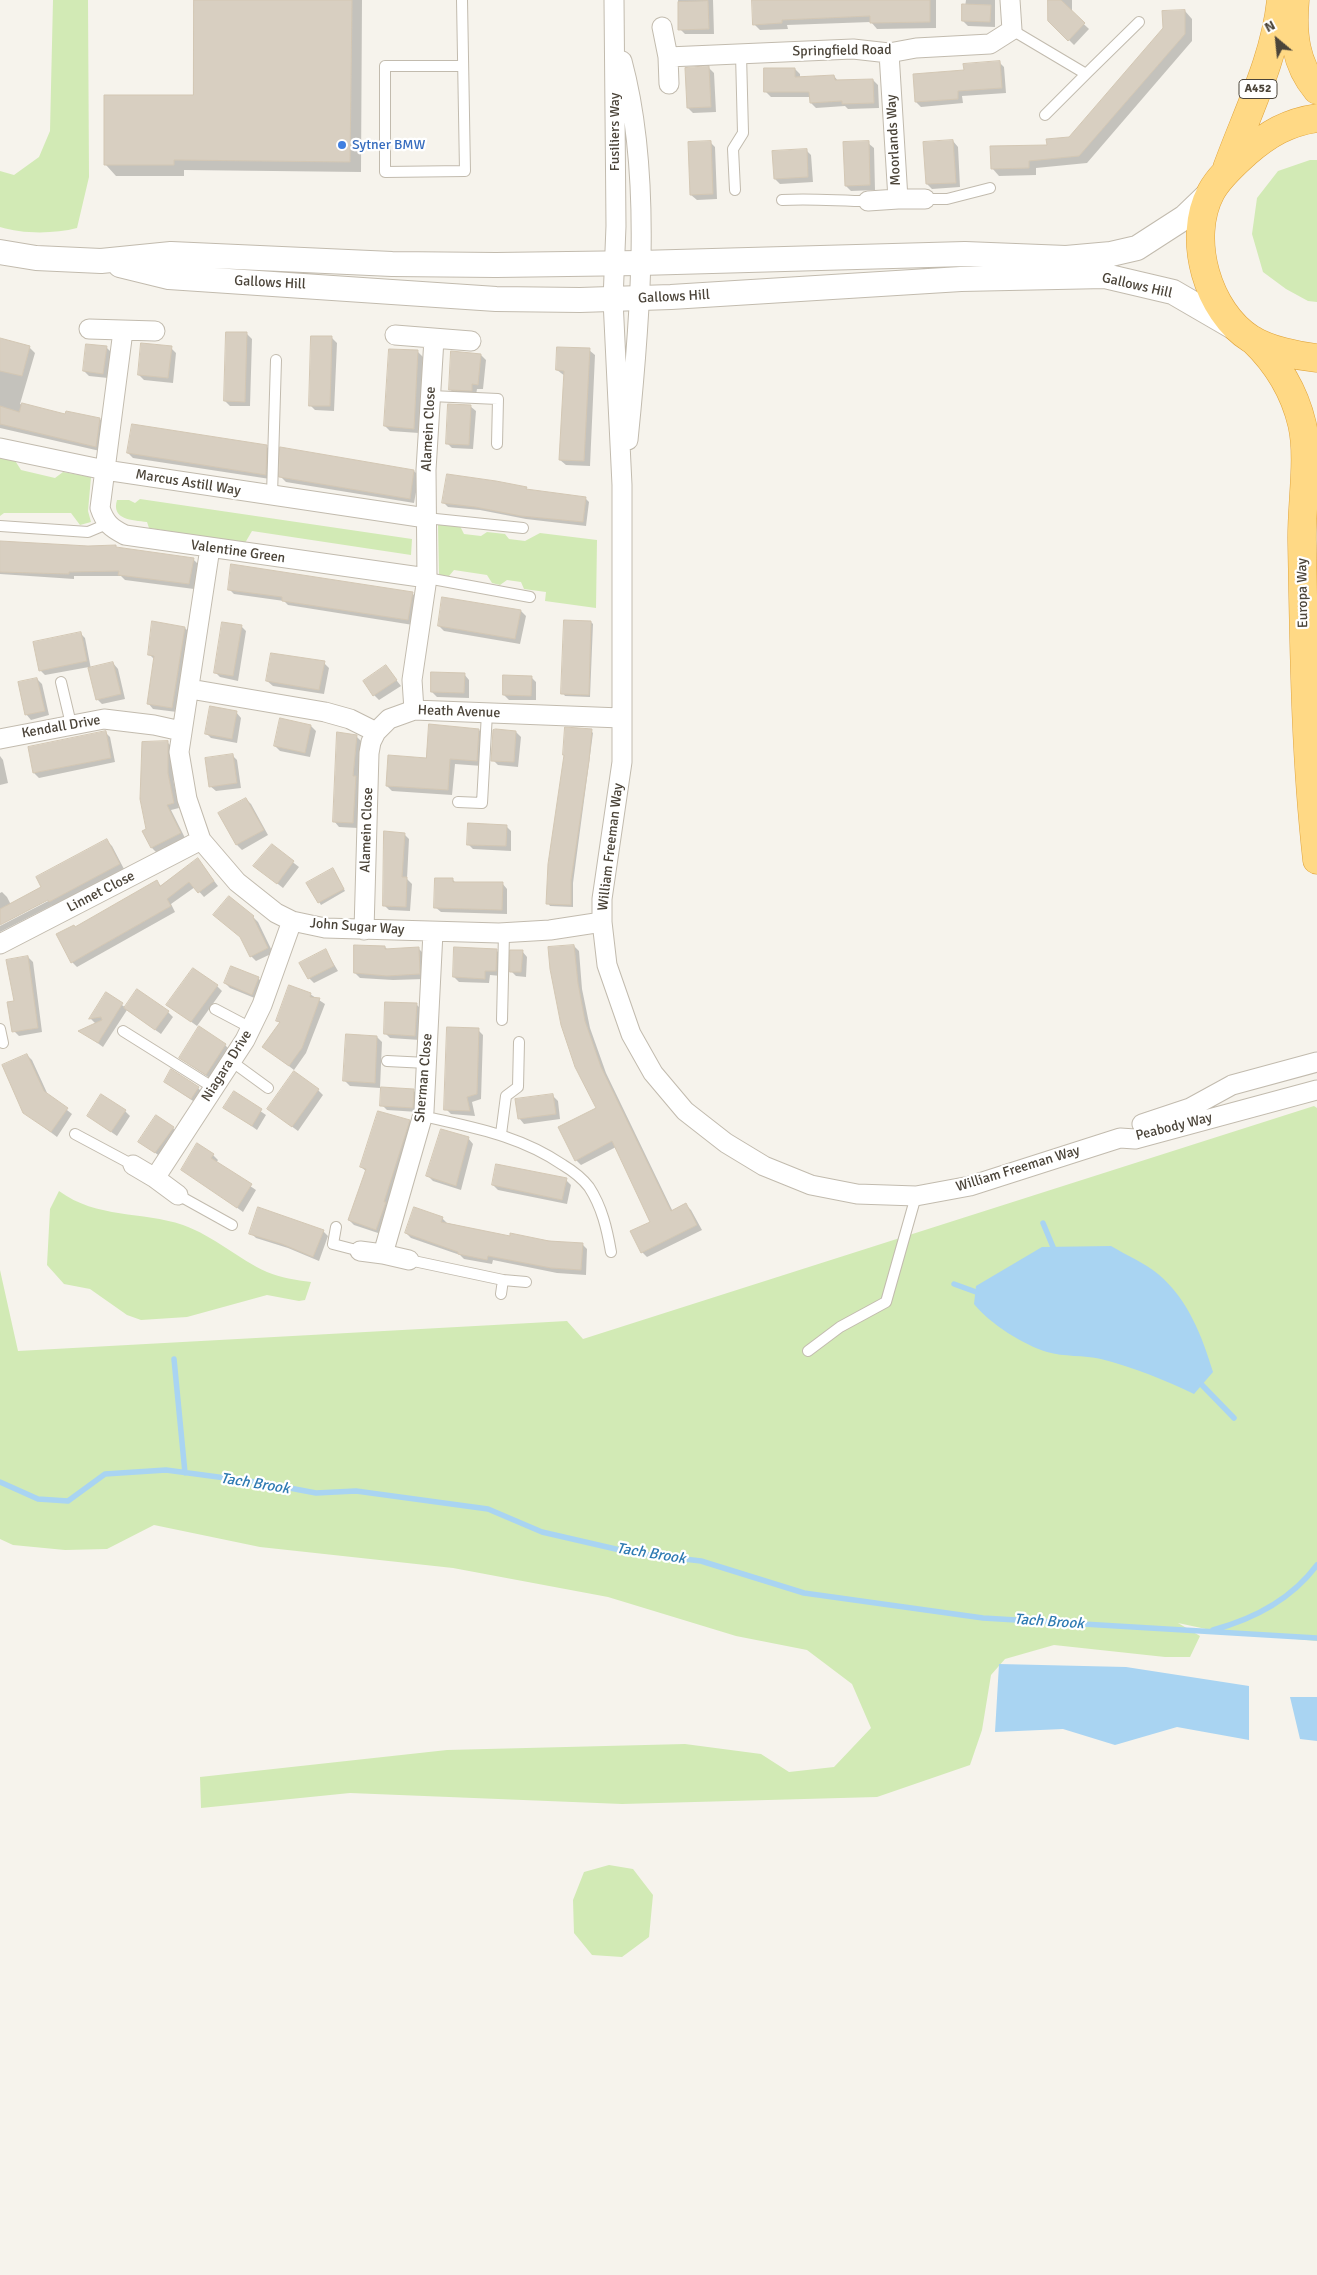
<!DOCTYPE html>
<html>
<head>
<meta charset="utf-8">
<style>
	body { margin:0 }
	#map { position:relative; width:1317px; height:2275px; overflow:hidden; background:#f6f3ec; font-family:Signika,sans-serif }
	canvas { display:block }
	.north { position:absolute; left:1252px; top:15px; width:50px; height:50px; -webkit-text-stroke:4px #fff; paint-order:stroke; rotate:332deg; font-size:14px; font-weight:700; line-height:20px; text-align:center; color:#4b4439 }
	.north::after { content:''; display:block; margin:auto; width:18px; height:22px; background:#4b4439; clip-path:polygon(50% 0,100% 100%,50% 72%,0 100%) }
</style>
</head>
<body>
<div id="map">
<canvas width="1317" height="2275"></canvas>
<div class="north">N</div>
</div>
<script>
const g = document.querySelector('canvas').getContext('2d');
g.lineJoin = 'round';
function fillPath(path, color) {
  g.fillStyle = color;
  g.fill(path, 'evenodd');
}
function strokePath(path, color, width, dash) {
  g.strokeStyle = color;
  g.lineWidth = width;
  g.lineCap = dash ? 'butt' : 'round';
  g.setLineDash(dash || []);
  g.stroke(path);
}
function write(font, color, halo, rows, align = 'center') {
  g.font = font + ' Signika,sans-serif';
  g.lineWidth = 4.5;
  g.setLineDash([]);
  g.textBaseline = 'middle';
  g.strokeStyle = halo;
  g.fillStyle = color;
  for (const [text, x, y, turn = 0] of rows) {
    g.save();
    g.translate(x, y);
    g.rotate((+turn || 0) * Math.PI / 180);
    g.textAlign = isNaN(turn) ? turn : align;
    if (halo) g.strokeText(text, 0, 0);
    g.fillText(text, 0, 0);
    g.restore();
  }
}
fillPath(new Path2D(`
	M53 0H88L89 177 77 228C54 234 22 234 0 227V171L14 175 39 157 50 131Z
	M1310 160H1317V302L1308 301 1286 289 1263 272 1252 234 1257 198 1278 171Z
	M0 456 14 459 21 470 55 478 63 472 91 477 88 511 91 522 80 525 71 513H4L0 516Z
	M140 499 412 539 411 555 252 531 245 543 149 528 147 522C132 520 111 520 117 500H129L135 503Z
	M438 524 460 526 464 534 481 536 487 532 505 534 509 539 525 541 540 533 597 540 596 608 545 601 546 592 524 589 521 582 507 580 500 585 492 583 487 575 454 570 449 576 439 575Z
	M1314 1106 1317 1108V1641L1220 1632 1178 1623 1200 1636 1190 1657H1165L1054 1645 1005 1659 991 1675 982 1730 970 1765 877 1797 622 1804 350 1793 201 1808 200 1777 447 1750 685 1744 761 1754 789 1772 834 1767 871 1728 852 1684 807 1650 736 1636 608 1597 453 1568 260 1547 154 1525 107 1549 65 1550 13 1545 0 1539V1270L18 1351 567 1321 583 1339Z
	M59 1191C97 1219 142 1211 183 1225 214 1236 238 1259 267 1272 281 1278 296 1280 311 1282L305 1300 299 1301 267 1295 187 1317 141 1320 127 1315 90 1289 64 1284 47 1265 50 1209Z
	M609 1865 633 1869 653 1895 649 1937 622 1957 592 1955 574 1933 573 1900 584 1872Z`), '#d2eab5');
fillPath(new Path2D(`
	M1111 1246C1126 1255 1145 1263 1158 1274 1188 1299 1202 1336 1213 1372L1194 1394C1165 1380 1133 1367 1101 1359 1084 1355 1064 1357 1047 1352 1024 1345 990 1324 974 1304L976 1286 1042 1247Z
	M999 1664 1126 1667 1249 1686V1740L1177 1727 1115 1745 1063 1729 995 1732Z
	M1290 1697H1317V1741L1300 1739Z`), '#a9d4f2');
fillPath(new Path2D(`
	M196 0H362L361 172 184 170V176H116L106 165 195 96Z
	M678 0H713L714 34H685L680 29Z
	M753 0H936V28L877 29 871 22 787 25 788 29 760 30 754 24Z
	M966 0H995V27L968 26 963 21Z
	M1049 0H1072V13L1089 29 1074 45 1049 20Z
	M1185 11 1192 19V41L1087 163 1036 168V175L999 176 992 168 1070 138Z
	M999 62 1004 67 1006 93 962 96 963 103 921 107 916 102 965 71Z
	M709 68 714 73 716 112 693 113 688 108Z
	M795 69 800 74V78L834 76 839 82 873 80 878 85 879 108 848 109 845 106 816 108 811 103V97H771L766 92Z
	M953 141 958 147 960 187 932 189 927 184Z
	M710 142 715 147 717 199 697 200 691 195Z
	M868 143 874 148 875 190 851 191 846 186Z
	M806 150 811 155 813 182 780 184 775 179Z
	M247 334 252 339 250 406H230L225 401Z
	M332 338 337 343 334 411 315 410 310 405Z
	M29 347 35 353 20 404 66 416 100 419 105 425 100 451 0 428V349Z
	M106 347 111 352 108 378 89 376 84 371Z
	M171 348 176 353 173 383 144 380 139 375Z
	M589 350 595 355 590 466 566 465 560 460 565 376 557 370Z
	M418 352 423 357 419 433 390 431 385 426Z
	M481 355 486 360 483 389H477L476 395H455L450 389Z
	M470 406 476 411 473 449 452 448 447 443Z
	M266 446 271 451 270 479 133 458 128 453Z
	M414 471 419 476 414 503 286 482 281 477Z
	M526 489 528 491 585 498 589 502 586 526 526 519 480 510 448 507 444 503Z
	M0 542 117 548 193 559 198 564 194 589 125 580 121 576H74V579L0 574Z
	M229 589 412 593 417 598 413 625 288 605 284 601 234 594Z
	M521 611 526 616 520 644 444 631 439 626Z
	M591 622 593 624 590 697 565 696 563 693Z
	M241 626 246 631 238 681 220 677 215 672Z
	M185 628 190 633 177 712 153 709 148 703 155 660 149 654Z
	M80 633 85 638 91 669 113 663 118 669 125 699 102 704 97 699 89 667 45 675 40 670Z
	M324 663 329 668 324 694 273 686 267 681Z
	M386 667 401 686 379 700 374 695Z
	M464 674 469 680V698L437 697 432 692Z
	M531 677 536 682V700H509L504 695Z
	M37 679 42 684 49 715 31 720 26 714Z
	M236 712 241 718 237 743 211 738 206 733Z
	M311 726 316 731 310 757 280 751 275 746Z
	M479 730 484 735 482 766 455 764 452 795 392 791 387 786 427 759Z
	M591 731 593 733 573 883V907L550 906 548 903 566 756Z
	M105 732 110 737 115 762 39 778 34 773Z
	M516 732 521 737 518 767 498 765 493 760Z
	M356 736 361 741 358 780 361 783 358 828 339 827 334 821Z
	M168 743 173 748V779L179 808 171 810 185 838 157 853 152 848 143 832 147 830Z
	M232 755 237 760 241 788 216 791 210 786Z
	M0 756 3 760 8 783 0 785Z
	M246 799 251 804 268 835 242 850 237 845 220 814Z
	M506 826 511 831V851L473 849 468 844Z
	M404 834 409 839 407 879 412 884 410 911 389 910 384 905Z
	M107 841 112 846 124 869 55 907 53 905 0 932V926L54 898 53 896 0 923V893L2 892 7 897 11 905 43 888Z
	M272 846 299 867 283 888 255 866Z
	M198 860 218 886 204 897 195 887 171 904 175 912 77 967 72 962 75 928 156 882 161 886Z
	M335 872 345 891 321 905 308 883Z
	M453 880 456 883H502L507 889V914L441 912 435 907Z
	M253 917 258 922 273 953 256 961 251 956 242 938Z
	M574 946 579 951 582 989 590 1028 606 1073 673 1212 686 1205 691 1210 702 1230 647 1257 642 1252 651 1222 616 1147 581 1165 576 1160 597 1108 576 1066Z
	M385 947 388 950 418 948 423 953 424 979 393 980 360 978 355 973Z
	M496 950 501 955V976L490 975 489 983 459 982 454 977Z
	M326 951 338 971 314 983 309 978Z
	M522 951 527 957 526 977 516 976 511 971Z
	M28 957 33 962 42 1032 19 1036 14 1031 15 1002Z
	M258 978 263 983 257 999 230 988 225 983Z
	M217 986 222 991 197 1026 168 1005Z
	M107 994 126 1008 168 1012 173 1017 161 1034 127 1010 103 1047 81 1031 96 1024 91 1019Z
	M310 994 325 1004 306 1053 294 1070 264 1047 281 1024 278 1021Z
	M417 1005 422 1010 420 1040 390 1038 385 1033Z
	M478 1030 483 1035 481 1099 472 1102 475 1116 451 1114 446 1109Z
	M377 1037 382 1042 380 1088 350 1086 345 1081Z
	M225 1045 230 1050 211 1079 180 1058Z
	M27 1055 32 1060 48 1095 72 1114 57 1137 24 1112Z
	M165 1082 198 1088 203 1093 196 1103Z
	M318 1090 323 1095 298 1131 268 1109Z
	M413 1090 418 1095V1112L387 1110 382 1105Z
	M234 1093 266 1115 257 1130 225 1107Z
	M553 1096 558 1101 560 1119 524 1124 519 1118Z
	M125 1111 130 1116 117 1136 88 1116Z
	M409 1121 414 1126 381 1234 354 1225 349 1220 367 1172 361 1167Z
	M173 1128 178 1133 161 1157 140 1142Z
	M468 1138 473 1144 461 1190 433 1181 428 1176Z
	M198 1145 213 1155 218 1160 216 1163 256 1190 243 1212 183 1169Z
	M566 1180 571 1185 567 1204 498 1190 493 1185Z
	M442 1218 447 1223 511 1237 582 1244 587 1249 586 1275 557 1273 493 1260 492 1264 464 1259 460 1255 411 1238 406 1233Z
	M323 1231 328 1236 319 1261 288 1248 256 1238 251 1233Z`), '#0003');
strokePath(new Path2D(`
	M1043 1223 1053 1247
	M954 1284 976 1292
	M174 1359 185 1473
	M1202 1385 1234 1418
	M0 1482 38 1499 68 1501 105 1474 166 1470 263 1483 316 1493 356 1491 488 1509 542 1532 633 1553 701 1561 804 1593 983 1618 1317 1638
	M1213 1630C1254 1619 1291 1600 1317 1565`), '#a9d4f2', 5.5);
const building = new Path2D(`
	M194 0H352L350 162 174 160V165H104V95H193Z
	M752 0H930V22L870 23V16L782 20V23L753 25Z
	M1048 0H1061L1085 23 1068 41 1048 21Z
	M708 1 709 29 678 30V2Z
	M962 4 991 5 990 22 962 21Z
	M1185 10V34L1079 156 1029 161V168L991 169 990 146 1047 145 1046 139 1069 137 1163 28 1162 11Z
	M1000 61 1002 88 958 91V99L915 102 913 74 964 70 963 64Z
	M709 66 711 107 687 108 685 68Z
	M764 68H795V77L834 75 835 80 873 79 874 103 842 104V101L810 103 809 92H764Z
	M953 140 956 183 926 184 923 142Z
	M711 141 713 194 690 195 688 142Z
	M869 141 870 185 845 186 843 142Z
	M807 149 808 177 774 179 772 151Z
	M226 332H247L245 402 224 401Z
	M311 336H332L330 406H309Z
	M0 338 30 346 22 376 0 371Z
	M141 343 172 346 168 378 138 375Z
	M86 344 107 346 103 374 83 371Z
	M557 347 590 348 584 461 559 460 564 371 556 370Z
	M389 349 418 350 414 429 384 426Z
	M451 351 481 354 478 385 472 384V391L449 390Z
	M22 403 65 414 66 411 100 418 96 447 0 424V406L19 412Z
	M448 404 471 405 469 445 446 444Z
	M132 424 267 445 266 475 127 453Z
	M280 447 414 470 410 499 279 477Z
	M447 474 496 481 527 487 526 489 586 497 583 522 521 516 475 507 442 503Z
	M0 541 88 546 116 545V547L194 558 189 584 118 575 119 571 69 572V574L0 572Z
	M231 564 413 592 408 620 282 601V597L228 590Z
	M442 597 521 610 515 639 438 626Z
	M564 620 591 621 589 695 561 694Z
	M152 621 185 627 172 708 147 704 154 656 148 655Z
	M222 622 242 625 233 676 214 673Z
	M81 632 87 661 39 671 33 642Z
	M271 653 325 661 319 690 266 681Z
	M113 662 121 694 96 700 88 668Z
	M386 665 397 680 373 696 363 681Z
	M431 672 465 673 464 693 431 692Z
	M503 675 532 676 531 696 503 695Z
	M37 678 45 711 25 715 18 682Z
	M210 706 237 711 232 739 205 734Z
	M280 718 311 725 305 753 274 746Z
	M429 724 479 729 477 761 450 759 448 790 386 786 388 755 426 758Z
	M565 727 592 729 589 761 571 880V905L546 904 548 864 564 755H563Z
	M496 729 516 731 514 762 491 761 493 730Z
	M106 731 111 758 33 773 28 747Z
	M337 732 357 735 353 776H356L353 823 333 822Z
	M168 741V773L174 803 167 805 181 833 151 848 142 831 146 829 140 799 142 742Z
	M233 754 237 783 209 787 205 758Z
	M246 798 264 830 236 845 218 813Z
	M468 823 507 825 506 846 467 845Z
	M384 831 405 833 402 877H407L406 907 383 906Z
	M107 839 120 864 49 902 48 900 0 925V909L41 887 36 877Z
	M272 844 294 861 277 884 253 866Z
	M198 858 214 881 198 893 189 882 167 899 171 906 71 963 56 934 74 925 75 927 157 880 160 886Z
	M333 868 344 889 318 903 306 883Z
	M435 878H453V882H503L502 910 434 908Z
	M229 896 254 916 253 917 268 948 250 957 240 937 213 915Z
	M354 945 385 946V949L419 947 420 974 387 976 354 973Z
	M574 945 578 983 585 1021 601 1067 671 1211 686 1203 697 1225 641 1253 630 1231 650 1222 612 1141 575 1161 558 1127 596 1108 575 1067 561 1025 550 969 548 947Z
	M454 947 497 949 496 971H485V979L453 977Z
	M326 949 334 966 308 979 299 963Z
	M510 950H523L521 972H510Z
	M28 956 38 1028 12 1032 7 1002 14 1001 6 960Z
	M231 966 259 977 252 995 224 983Z
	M193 968 218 985 191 1022 166 1005Z
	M289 985 311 993 310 997 320 998 302 1048 289 1066 262 1047 280 1022 276 1021Z
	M137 989 169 1011 155 1030 124 1008Z
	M106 992 123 1003 98 1043 78 1031 102 1020 101 1017 89 1019Z
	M385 1002 417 1003 415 1036 384 1034Z
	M199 1026 226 1044 206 1075 179 1058Z
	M447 1027 479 1028 477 1094 467 1097 470 1111 444 1110Z
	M346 1034 377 1036 375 1083 343 1081Z
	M27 1054 44 1091 68 1108 51 1132 23 1113 2 1065Z
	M171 1069 199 1087 191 1099 164 1082Z
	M294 1071 319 1089 292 1127 267 1109Z
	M381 1087 414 1089 413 1108 380 1106Z
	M234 1091 262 1109 252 1126 223 1108Z
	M101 1094 126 1110 111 1132 87 1116Z
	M553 1094 556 1114 518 1119 515 1099Z
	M378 1111 410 1120 384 1202H386L376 1230 348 1220 366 1169 360 1167Z
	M156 1115 174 1127 155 1153 138 1142Z
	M441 1129 469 1137 456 1186 426 1176Z
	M197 1143 214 1154 211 1158 252 1184 237 1208 181 1170Z
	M496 1164 567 1178 562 1200 492 1185Z
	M258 1207 324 1230 313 1257 282 1244 249 1234Z
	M414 1207 443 1217 441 1222 510 1236V1233L549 1241 583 1243 581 1270 551 1268 488 1256 487 1260 458 1254V1252L405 1233Z`);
fillPath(building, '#d8cfc1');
strokePath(building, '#d3c7b4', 1);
const service = new Path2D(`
	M462 0 465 171 385 172V66H463
	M1012 30 1086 74 1139 22
	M1045 115 1086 74
	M735 190 733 149 743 133 741 54
	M925 199H947L990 188
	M782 200C811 198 839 201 868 201
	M431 396 498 399 497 444
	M272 495 276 360
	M426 518 523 528
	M0 526 88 532 107 524
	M427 578 530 597
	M61 682 71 724
	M458 802 482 803 487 713
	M215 1009 251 1028
	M502 1020 504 933
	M0 1029 3 1043
	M123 1031 214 1088
	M231 1061 268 1088
	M387 1061 427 1063
	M423 1116C474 1128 519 1135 563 1165 573 1171 582 1178 589 1187 602 1207 607 1229 611 1252
	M75 1134 133 1165
	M501 1134 506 1096 518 1087 519 1042
	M178 1195 232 1225
	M336 1227 333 1244 360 1251
	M409 1260 503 1280 501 1294
	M503 1280 526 1282
	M808 1351 840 1327 886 1302 916 1196`);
const minor = new Path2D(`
	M614 0 616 226 613 300 622 485V762L602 899V922L607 965 631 1034 653 1073 685 1111 726 1143 764 1166 811 1185 857 1194 916 1196 970 1186 1120 1138 1135 1139 1317 1090
	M662 27 668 57 853 49 889 53 916 48 990 44 1012 30 1010 0
	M889 53 898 199H925
	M668 57 669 84
	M622 61C653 176 640 322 628 440
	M868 201 898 199
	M89 329 155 331
	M123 331 100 508C105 523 111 528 125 535L427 578
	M395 335 471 341
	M0 448 105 470 426 518
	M210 548 179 752 187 799 201 840 237 882 276 913 292 921 325 928 499 933 550 930 602 922
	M190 689 325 712 350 719 376 732 389 719 414 710 621 718
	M414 710 412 680 427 578 426 470 434 339
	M0 739 104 719 154 725 181 731
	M364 930 369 753 371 742 376 732
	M0 944 201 840
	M1142 1124 1190 1108 1232 1085 1317 1062
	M133 1165 155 1178 245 1040 262 1005 292 921
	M155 1178 178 1195
	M360 1251 383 1254 424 1111 433 932
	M383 1254 409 1260`);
const tertiary = new Path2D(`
	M0 252 36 258 101 261 171 254 392 264 496 265 640 263 965 254 1066 258 1111 254 1137 248 1185 217 1210 193
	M120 265 169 277 496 299 580 300 671 297 961 279 1105 276 1173 292 1235 328`);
const trunk = new Path2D(`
	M1295 0C1292 33 1295 64 1317 90
	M1317 118C1288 122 1268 134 1246 153 1234 164 1219 177 1211 192 1186 239 1208 312 1251 339 1269 350 1297 356 1317 358
	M1227 168C1247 113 1275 59 1281 0
	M1253 340C1278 364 1294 390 1302 424 1310 458 1301 506 1302 542 1304 648 1305 754 1317 860`);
strokePath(service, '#c2bbae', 12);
strokePath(minor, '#c2bbae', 21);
strokePath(tertiary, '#c2bbae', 26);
strokePath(trunk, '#e0a43c', 29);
strokePath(service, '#fff', 10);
strokePath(minor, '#fff', 19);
strokePath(tertiary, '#fff', 24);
strokePath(trunk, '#ffd985', 28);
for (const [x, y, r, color] of [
	[342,145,5,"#3f7fe0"]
]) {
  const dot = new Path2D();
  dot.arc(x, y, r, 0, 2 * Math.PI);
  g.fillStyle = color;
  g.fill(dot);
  strokePath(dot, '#fff', 2);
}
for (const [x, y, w] of [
	[1258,89,38]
]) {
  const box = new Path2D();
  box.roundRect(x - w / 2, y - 9.5, w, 19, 4);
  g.fillStyle = '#fff';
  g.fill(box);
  strokePath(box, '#4b4439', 1);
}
write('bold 12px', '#4b4439', null, [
	["A452",1258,89]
]);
write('14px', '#4b4439', '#fff', [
	["Springfield Road",842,51,-1],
	["Fusiliers Way",615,132,-90],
	["Moorlands Way",894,140,-93],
	["Gallows Hill",270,283,3],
	["Gallows Hill",1137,286,13],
	["Gallows Hill",674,297,-3],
	["Alamein Close",429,429,-87],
	["Marcus Astill Way",188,483,9],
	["Valentine Green",238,552,8],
	["Europa Way",1303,593,-91],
	["Heath Avenue",459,712,2],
	["Kendall Drive",61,727,-10],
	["Alamein Close",367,830,-88],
	["William Freeman Way",611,847,-83],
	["Linnet Close",101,892,-27],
	["John Sugar Way",357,927,4],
	["Niagara Drive",227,1066,-58],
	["Sherman Close",424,1078,-85],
	["Peabody Way",1174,1127,-14],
	["William Freeman Way",1018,1169,-17]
]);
write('14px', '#366cbe', '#fff', [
	["Sytner BMW",352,145]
], 'left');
write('italic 15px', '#2e7ab2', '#fff', [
	["Tach Brook",255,1484,9],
	["Tach Brook",651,1554,9],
	["Tach Brook",1049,1622,4]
]);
</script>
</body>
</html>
